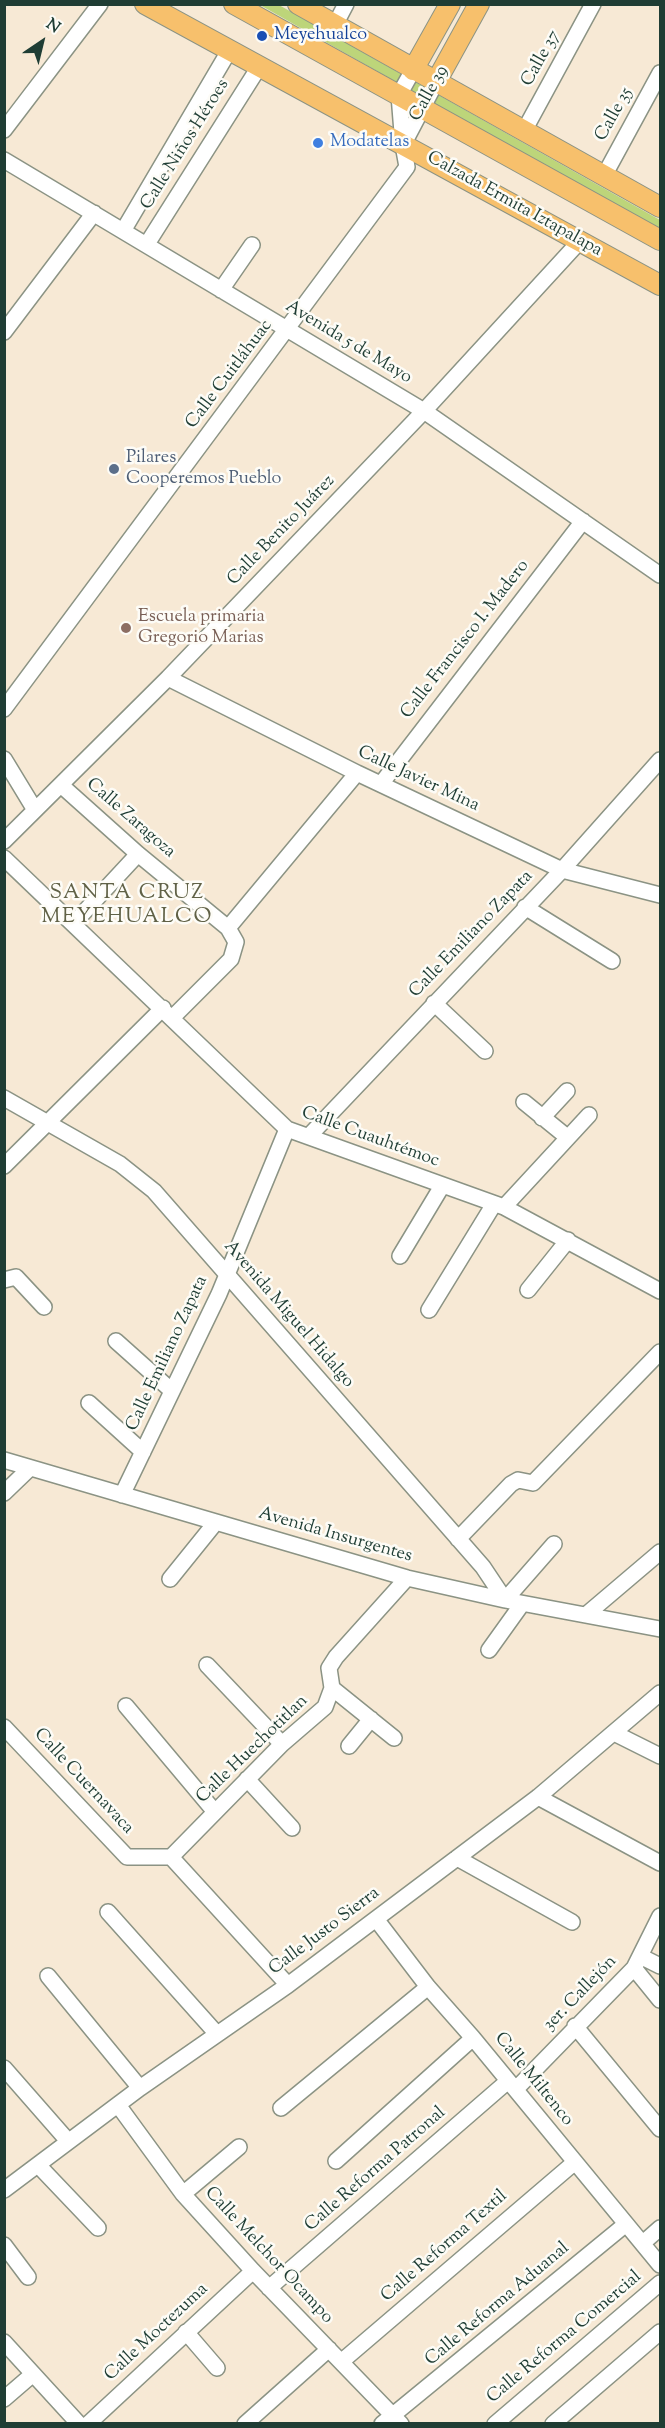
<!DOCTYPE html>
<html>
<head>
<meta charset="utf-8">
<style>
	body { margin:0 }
	#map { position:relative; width:665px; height:2428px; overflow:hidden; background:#f7e9d5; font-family:"Sorts Mill Goudy",serif }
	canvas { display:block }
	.frame { position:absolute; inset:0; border:6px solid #1f3d34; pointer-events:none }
	.north { position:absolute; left:12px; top:12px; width:60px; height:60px; -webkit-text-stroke:4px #fdfcf7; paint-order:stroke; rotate:35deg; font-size:16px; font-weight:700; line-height:24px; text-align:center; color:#1f3d34 }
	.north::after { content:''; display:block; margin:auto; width:21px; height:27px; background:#1f3d34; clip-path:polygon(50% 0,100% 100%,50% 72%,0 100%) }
</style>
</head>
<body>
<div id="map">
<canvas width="665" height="2428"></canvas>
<div class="frame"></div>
<div class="north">N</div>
</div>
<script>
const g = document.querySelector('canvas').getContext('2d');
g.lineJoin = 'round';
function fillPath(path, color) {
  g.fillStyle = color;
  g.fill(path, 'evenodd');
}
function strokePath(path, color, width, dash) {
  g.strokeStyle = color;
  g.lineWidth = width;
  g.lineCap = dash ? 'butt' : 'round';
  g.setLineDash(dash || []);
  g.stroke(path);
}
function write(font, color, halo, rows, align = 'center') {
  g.font = font + ' "Sorts Mill Goudy",serif';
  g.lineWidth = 5;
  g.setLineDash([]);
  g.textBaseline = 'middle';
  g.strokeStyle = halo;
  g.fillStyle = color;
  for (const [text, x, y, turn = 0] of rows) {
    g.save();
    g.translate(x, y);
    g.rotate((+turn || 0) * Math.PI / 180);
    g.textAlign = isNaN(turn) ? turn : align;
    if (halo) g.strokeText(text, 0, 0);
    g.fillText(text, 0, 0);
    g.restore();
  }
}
fillPath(new Path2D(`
	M260 5H279L660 220V231Z`), '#bdd57a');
const minor = new Path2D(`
	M335 25 346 4
	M4 130 100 4
	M524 131 593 4
	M403 145 436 82
	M4 160 424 411 660 575
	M604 176 660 73
	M123 231 229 51
	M147 244 259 67
	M221 290 252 245
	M4 332 94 213
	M168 678 357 773 562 870 660 895
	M4 709 407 167 403 145 399 95 413 70
	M4 759 35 810
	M381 784 583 521
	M62 786 138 854 228 928
	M4 841 168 678 424 411 580 241
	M4 858 287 1129 504 1207 660 1291
	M525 907 612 961
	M73 924 138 854
	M434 1003 485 1051
	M173 1017 231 959 236 942 228 928 357 773
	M4 1098 120 1164 154 1191 483 1567 505 1600 554 1544
	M524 1102 567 1137
	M542 1118 567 1091
	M310 1135 562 870 660 760
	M4 1166 163 1008
	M504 1207 589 1115
	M400 1256 442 1186
	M4 1280 16 1277 44 1307
	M528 1290 568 1240
	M429 1310 494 1204
	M116 1341 172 1391
	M89 1403 143 1452
	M4 1460 407 1578 505 1600 660 1629
	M4 1493 30 1468
	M122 1495 219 1294 287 1129
	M458 1539 511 1484 518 1480 533 1483 660 1352
	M170 1579 216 1522
	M587 1614 660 1552
	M489 1650 522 1604
	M207 1665 282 1744
	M332 1688 394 1738
	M126 1706 215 1812
	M4 1727 127 1857H171
	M614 1733 660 1756
	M349 1746 371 1719
	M247 1779 292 1828
	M538 1797 660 1863
	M171 1857 282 1744 325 1707 332 1688 329 1668 336 1657 407 1578
	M171 1857 288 1985
	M457 1858 572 1922
	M108 1912 217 2034
	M376 1919 428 1987 473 2038 660 2265
	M640 1956 660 1966
	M634 1968 660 2000
	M48 1976 140 2088
	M575 2026 660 2129
	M4 2068 68 2141
	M516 2089 634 1968 660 1916
	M118 2105 183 2194 253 2271 401 2424
	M281 2108 428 1987
	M336 2161 473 2038
	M38 2165 98 2228
	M4 2190 140 2088 288 1985 538 1797 660 1693
	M183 2194 239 2147
	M643 2243 660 2228
	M4 2245 28 2277
	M269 2288 508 2081
	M186 2332 217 2368
	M4 2342 79 2424
	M341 2362 575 2162
	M4 2399 33 2374
	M88 2424 253 2271
	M245 2424 329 2349
	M382 2424 626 2224
	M495 2424 660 2283
	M553 2424 660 2332`);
const major = new Path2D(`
	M145 4 660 285
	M234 4 660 240
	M298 4 660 207
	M413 70 450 4
	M436 82 479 4`);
strokePath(minor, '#8b9384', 18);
strokePath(major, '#8b9384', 22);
strokePath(minor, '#fff', 15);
strokePath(major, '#f7c06c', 20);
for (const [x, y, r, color] of [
	[262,36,6,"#1a4fb4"],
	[318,143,6,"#3f7fe0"],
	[114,469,6,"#5c6f8a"],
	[126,628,6,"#8d6e63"]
]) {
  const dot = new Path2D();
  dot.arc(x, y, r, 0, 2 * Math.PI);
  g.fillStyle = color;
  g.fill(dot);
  strokePath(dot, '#fdfcf7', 2);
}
write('18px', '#164399', '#fdfcf7', [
	["Meyehualco",274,36]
], 'left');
write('18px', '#1f3d34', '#fdfcf7', [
	["Calle 37",542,59,-61],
	["Calle 39",430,94,-61],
	["Calle 35",615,115,-61],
	["Calle Niños Héroes",186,145,-58],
	["Calzada Ermita Iztapalapa",514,205,29],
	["Avenida 5 de Mayo",348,343,31],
	["Calle Cuitláhuac",230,375,-53],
	["Calle Benito Juárez",282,531,-46],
	["Calle Francisco I. Madero",466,640,-52],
	["Calle Javier Mina",418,780,25],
	["Calle Zaragoza",130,819,41],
	["Calle Emiliano Zapata",472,935,-46],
	["Calle Cuauhtémoc",370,1138,20],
	["Avenida Miguel Hidalgo",288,1315,49],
	["Calle Emiliano Zapata",168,1354,-65],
	["Avenida Insurgentes",335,1536,16],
	["Calle Huechotitlan",253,1750,-44],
	["Calle Cuernavaca",83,1782,47],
	["Calle Justo Sierra",325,1932,-37],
	["3er. Callejón",581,1994,-46],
	["Calle Miltenco",533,2080,51],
	["Calle Reforma Patronal",376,2170,-41],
	["Calle Reforma Textil",445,2247,-41],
	["Calle Melchor Ocampo",268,2256,47],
	["Calle Reforma Aduanal",498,2305,-40],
	["Calle Moctezuma",157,2333,-43],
	["Calle Reforma Comercial",565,2338,-40]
]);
write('18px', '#366cbe', '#fdfcf7', [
	["Modatelas",330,143]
], 'left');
write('18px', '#4e5e75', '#fdfcf7', [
	["Pilares",126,459],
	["Cooperemos Pueblo",126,480]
], 'left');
write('18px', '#785e54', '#fdfcf7', [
	["Escuela primaria",138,618],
	["Gregorio Marias",138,639]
], 'left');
g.letterSpacing = '1.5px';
write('21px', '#606146', '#fdfcf7', [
	["SANTA CRUZ",127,894],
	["MEYEHUALCO",127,918]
]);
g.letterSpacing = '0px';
</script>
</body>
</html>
